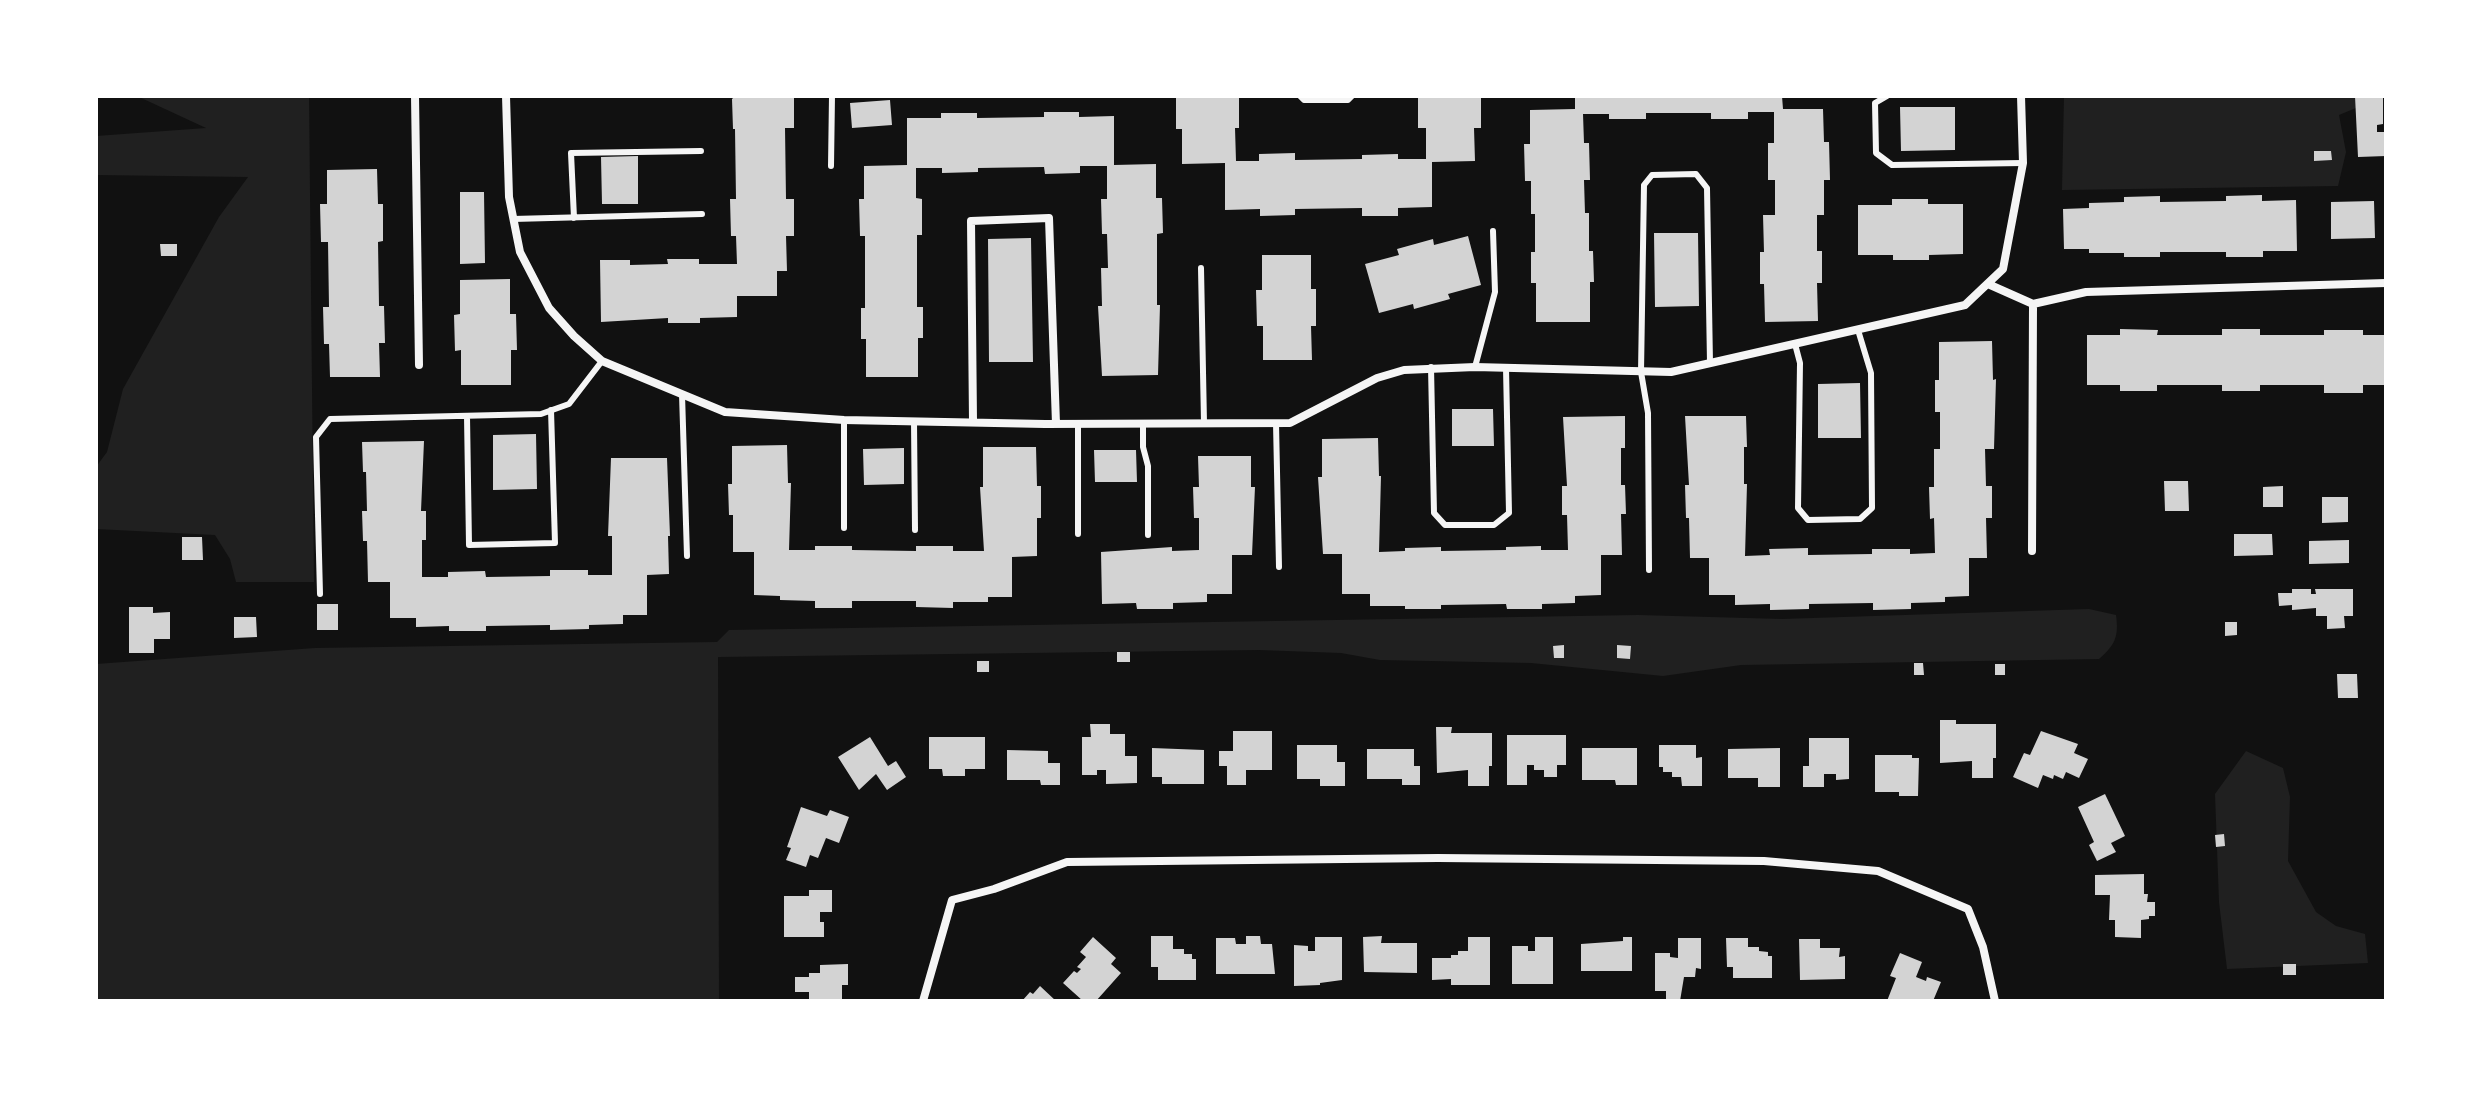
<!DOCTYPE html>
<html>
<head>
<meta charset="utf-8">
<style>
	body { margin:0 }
	#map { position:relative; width:2482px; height:1097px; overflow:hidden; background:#111; font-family:Poppins,sans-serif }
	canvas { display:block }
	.frame { position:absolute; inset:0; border:98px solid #fff; pointer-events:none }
</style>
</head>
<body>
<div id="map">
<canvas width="2482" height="1097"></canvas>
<div class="frame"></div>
</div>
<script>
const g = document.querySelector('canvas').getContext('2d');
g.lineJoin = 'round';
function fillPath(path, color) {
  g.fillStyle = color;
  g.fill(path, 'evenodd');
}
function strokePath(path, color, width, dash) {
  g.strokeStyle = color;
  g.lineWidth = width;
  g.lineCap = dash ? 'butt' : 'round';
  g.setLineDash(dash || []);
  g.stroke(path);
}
fillPath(new Path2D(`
	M137 96H309L314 582H236L230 559 215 535 96 529V467L107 452 123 389 219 217 248 177 96 175V136L206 128Z
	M2064 96H2385L2339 115 2346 152 2338 186 2062 190Z
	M2089 609 2116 615C2119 637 2115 645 2099 659L1741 665 1663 676 1531 663 1380 660 1341 653 1259 650 718 657 719 1001H96V664L315 648 717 642 729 630 1638 615 1782 619Z
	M2246 751 2283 768 2290 797 2288 861 2316 912 2336 926 2365 934 2368 963 2227 969 2219 902 2215 794Z`), '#202020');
fillPath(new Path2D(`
	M735 96 794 98V128H785L786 199H794V236H786L787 271H777V296H737V317L700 318V323H668V318L601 322 600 260H630V265L668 264 667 259H699V264H737L736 236H731L730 199H736L735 129H733L732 99Z
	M1176 96H1239V128H1235L1236 161H1259V154L1295 153V160L1362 159V155L1398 154V159H1426V128H1418V96H1481V128H1474L1475 161 1432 162V207L1398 208V216H1362V208L1295 209V215L1260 216V209L1225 210V163L1182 164V129H1176Z
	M1575 96H1782L1783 109H1823L1824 142H1829L1830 180H1824V215H1817V251H1822V283H1817L1818 321 1765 322 1764 284H1760V252H1764L1763 215H1775V180H1768V143H1774V112H1748V119H1711V113H1646V119H1609V114H1583L1584 143H1589L1590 180H1584L1585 213H1589V251H1593L1594 282H1590V322H1536V283H1531V252H1535V214H1531V181H1525L1524 144H1530V110L1575 109Z
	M2355 96H2383V124L2377 125V132H2386V156L2358 157Z
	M890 100 892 125 852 128 850 103Z
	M1900 107H1955V150L1901 151Z
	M1044 112H1079V117L1114 116V165L1156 164V198H1162L1163 233 1157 234V305H1160L1158 375 1102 376 1098 306H1102L1101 268H1108L1107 234H1102L1101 199H1107V166H1080V173L1045 174 1044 167 978 168V172L942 173V168H916V198L922 199V235H917V307H923V338H918V377H866V339H861V308H865V236H860L859 199H864V166L907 165V118H941V113H977V118L1044 117Z
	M2314 151H2331L2332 160 2314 161Z
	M638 156V204H602L601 157Z
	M377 169 378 204H383V241L378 242 379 306H384L385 343H379L380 377H330L329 344H324L323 307H329L328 242H321L320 204H327V170Z
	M460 192H484L485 263 460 264Z
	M2262 195V201L2296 200 2297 251H2263V257H2226V252H2160V257H2124V253H2089V249H2064L2063 209 2089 208V203L2124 202V197L2160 196V202L2226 201V196Z
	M1892 199H1928V204H1963V254L1929 255V260H1893V255H1858V205H1892Z
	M2374 201 2375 238 2331 239V202Z
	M1654 233H1698L1699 306 1655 307Z
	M1468 236 1481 285 1448 294 1450 299 1414 309 1413 304 1379 313 1365 264 1399 255 1397 249 1433 239 1434 245Z
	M1031 238 1033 362H989L988 239Z
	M160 244H177V256H161Z
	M1262 255H1311V289H1316V326H1311L1312 360H1263V326H1257L1256 290H1262Z
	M510 279V314H516L517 350H511V385H461V350L455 351 454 315 460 314V280Z
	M2120 329 2158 330 2157 335H2222V329H2260V335H2324V330H2363V335H2386V385H2363V393H2324V385H2260V391H2222V385H2157V391H2120V385H2087V335H2120Z
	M1992 341 1993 380 1996 379 1994 449H1985L1986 486H1992V518H1986L1987 558H1969V596L1945 597V602L1911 603V609L1873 610V603L1809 604V609L1770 610V604L1735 605V595H1709V558H1690L1689 518H1686L1685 485H1689L1685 416H1746L1747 447H1744V484H1747L1745 556 1770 555 1769 549 1808 548V555L1872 554V549H1910V554L1935 553 1934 518 1930 519 1929 487H1934V449H1940V412H1935V380H1939V342Z
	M1860 383 1861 438H1818V384Z
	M1452 409H1493L1494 446H1452Z
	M1625 416V448H1621V485H1625L1626 514H1621L1622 555H1601V595L1575 596V603L1542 604V609H1507L1506 604 1441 605V609H1405V606H1370V594H1342V554H1323L1318 477H1322V439L1378 438 1379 476H1381L1379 552 1405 551V548L1441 547V551L1506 550V547L1541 546V550H1568L1567 515H1562V486H1567L1563 417Z
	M536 434 537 489 493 490V435Z
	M424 441 421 511H426V540H422V577H448V572L485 571 486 577 550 576V570H588V575H612V536H608L611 458H667L670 536H668L669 574 647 575V615H623V624L589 625V629L550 630V625L486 626V631H449V626L416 627V618H390V582H368L367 541H363L362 511H367L366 472H363L362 442Z
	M787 445 788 483H791L789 550H815V546H852V550L916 551V546H953V551H984L980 487H983V447H1036L1037 486H1041V518H1037V556L1012 557V597H988V602H953V608L916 607V601H852V608H815V601L780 600V596L754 595V552H733V515H729L728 484H732V446Z
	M904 448V484L864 485 863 449Z
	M1094 450H1136L1137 482H1095Z
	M1198 456H1251V487H1255L1252 555H1232V594H1207V602L1173 603V609H1137L1136 603 1102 604 1101 552 1172 547V551L1199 550V518H1194L1193 487H1199Z
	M2164 481H2188L2189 511H2165Z
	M2283 486V507H2263V487Z
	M2322 497H2348V522L2322 523Z
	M2234 534H2272L2273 555 2234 556Z
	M182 537H202L203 560H182Z
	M2349 540V563L2309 564V541Z
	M2292 589H2311V594H2316L2315 589H2353V616H2344L2345 628 2327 629V616H2316V608L2292 610V605L2279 606 2278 593H2292Z
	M317 604H338V630H317Z
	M129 607H153V613L170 612V639H154V653H129Z
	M234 617H256L257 637 234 638Z
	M2225 622H2237V635L2225 636Z
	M1564 645V658H1554L1553 646Z
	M1617 645 1631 646 1630 659 1617 658Z
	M1117 652H1130V662H1117Z
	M977 661H989V672H977Z
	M1914 663H1923L1924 675H1914Z
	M1995 664H2005V675H1995Z
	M2337 674H2357L2358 698H2338Z
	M1940 720H1956V724H1996V758H1993V778H1972V761L1940 763Z
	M1090 724H1110V734H1125V756H1137V783L1106 784V770H1097V775H1082V737H1091Z
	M1436 727H1452L1451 733H1492V766H1489V786H1468V770L1437 773Z
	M1233 731H1272V770H1246V785H1227V766H1219V751H1233Z
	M2041 731 2078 744 2074 753 2088 759 2079 778 2066 772 2063 779 2054 775 2053 779 2043 775 2038 788 2013 777 2024 753 2030 755Z
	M1507 735H1566V765H1557V777H1544V770H1534V765H1527V785H1507Z
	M870 737 888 766 896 761 906 777 887 790 876 774 859 790 838 757Z
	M929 737H985V769H965V776H943L942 769H929Z
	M1809 738H1849V779L1836 780V774H1824V787H1803V766H1809Z
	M1297 745H1337V762H1345V786H1320V779H1297Z
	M1659 745H1696V758L1702 757V786H1682L1681 777H1672V772H1663V767H1659Z
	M1152 748 1204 750V784H1162V777H1152Z
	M1582 748H1637V785H1616L1615 780H1582Z
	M1780 748V787H1758V778H1728V749Z
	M1367 749H1414V766H1420V785H1402V779H1367Z
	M1007 750 1048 751V763H1060V785H1041L1040 780H1007Z
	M1875 755H1912V758H1919L1918 796H1899V792H1875Z
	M2105 794 2125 836 2111 843 2116 852 2097 861 2089 845 2094 842 2078 807Z
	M801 807 827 816 830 810 849 817 839 843 826 838 818 858 810 855 806 867 786 860 791 848 787 847Z
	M2224 834 2225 846 2216 847 2215 835Z
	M2144 874V894H2148L2147 902H2155V916H2149V919L2141 920V938L2115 937V920H2109L2110 895H2095V875Z
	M809 890H832V912H820V922H824V937H784V896H809Z
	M1151 936H1173V949H1184V954H1192V959H1196V980H1158V967H1151Z
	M1246 936H1260L1261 944H1272L1275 974H1216V938H1235L1236 944H1246Z
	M1382 936 1381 943H1417V973L1364 972 1363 937Z
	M1093 937 1116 958 1111 964 1121 973 1096 1001H1083L1063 983 1074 971 1077 973 1081 969 1077 967 1086 957 1080 952Z
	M1315 937H1342V980L1320 983V985L1294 986V945L1308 946V951H1315Z
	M1468 937H1490V985H1451V979L1432 980V958H1451V955H1458V951H1468Z
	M1535 937H1553V984H1512V946H1528V951H1535Z
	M1623 937H1632V971H1581V944L1623 941Z
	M1678 938H1701V969L1696 968 1695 977H1684L1680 1001H1666V991H1655V953H1670V957L1678 958Z
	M1726 938H1748V947H1759V951L1768 952V956H1772V978H1733V967H1727Z
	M1799 939H1820V948H1840L1839 957 1845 956V979L1800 980Z
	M1900 953 1922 962 1916 977 1926 981 1927 977 1941 982 1933 1001H1887L1896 978 1890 976Z
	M848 964V985H842V1001H809V992H795V977H809V973H820V965Z
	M2283 964H2296V975H2283Z
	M1040 986 1056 1001H1022L1030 992 1033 994Z`), '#d3d3d3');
strokePath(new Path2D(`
	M1300 96 1304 100H1348L1352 96
	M1887 96 1875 103 1876 153 1892 165 2023 163
	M831 166 832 96
	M574 218 571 153 701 151
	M513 219 702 214
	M1201 268 1204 423
	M1795 344 1800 363 1798 508 1808 520 1860 519 1872 508 1871 373 1858 330
	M1431 367 1434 513 1445 525H1494L1509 513 1506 368
	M1475 367 1495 292 1493 231
	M682 394 687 556
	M467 416 469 545 555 543 551 410
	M914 421 915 530
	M1276 423 1279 567
	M1078 424V534
	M1143 424V447L1148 466V535
	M844 528V420
	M1649 570 1648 413 1641 372 1644 185 1652 175 1696 174 1707 188 1710 363
	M320 594 316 437 330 419 541 414 569 404 602 361`), '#f5f5f5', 6);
strokePath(new Path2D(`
	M415 96 419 365
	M506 96 509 197 520 252 549 308 574 336 602 361 725 412 844 420 1045 424 1290 423 1377 378 1404 370 1475 367 1671 372 1965 305 2003 269 2023 163 2021 96
	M1988 284 2033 304 2086 292 2386 283
	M973 421 971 221 1049 218 1056 424
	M2032 551 2033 304
	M923 1001 952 900 994 889 1067 862 1438 858 1764 861 1878 871 1968 909 1983 947 1995 1001`), '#f5f5f5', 8);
</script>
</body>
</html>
